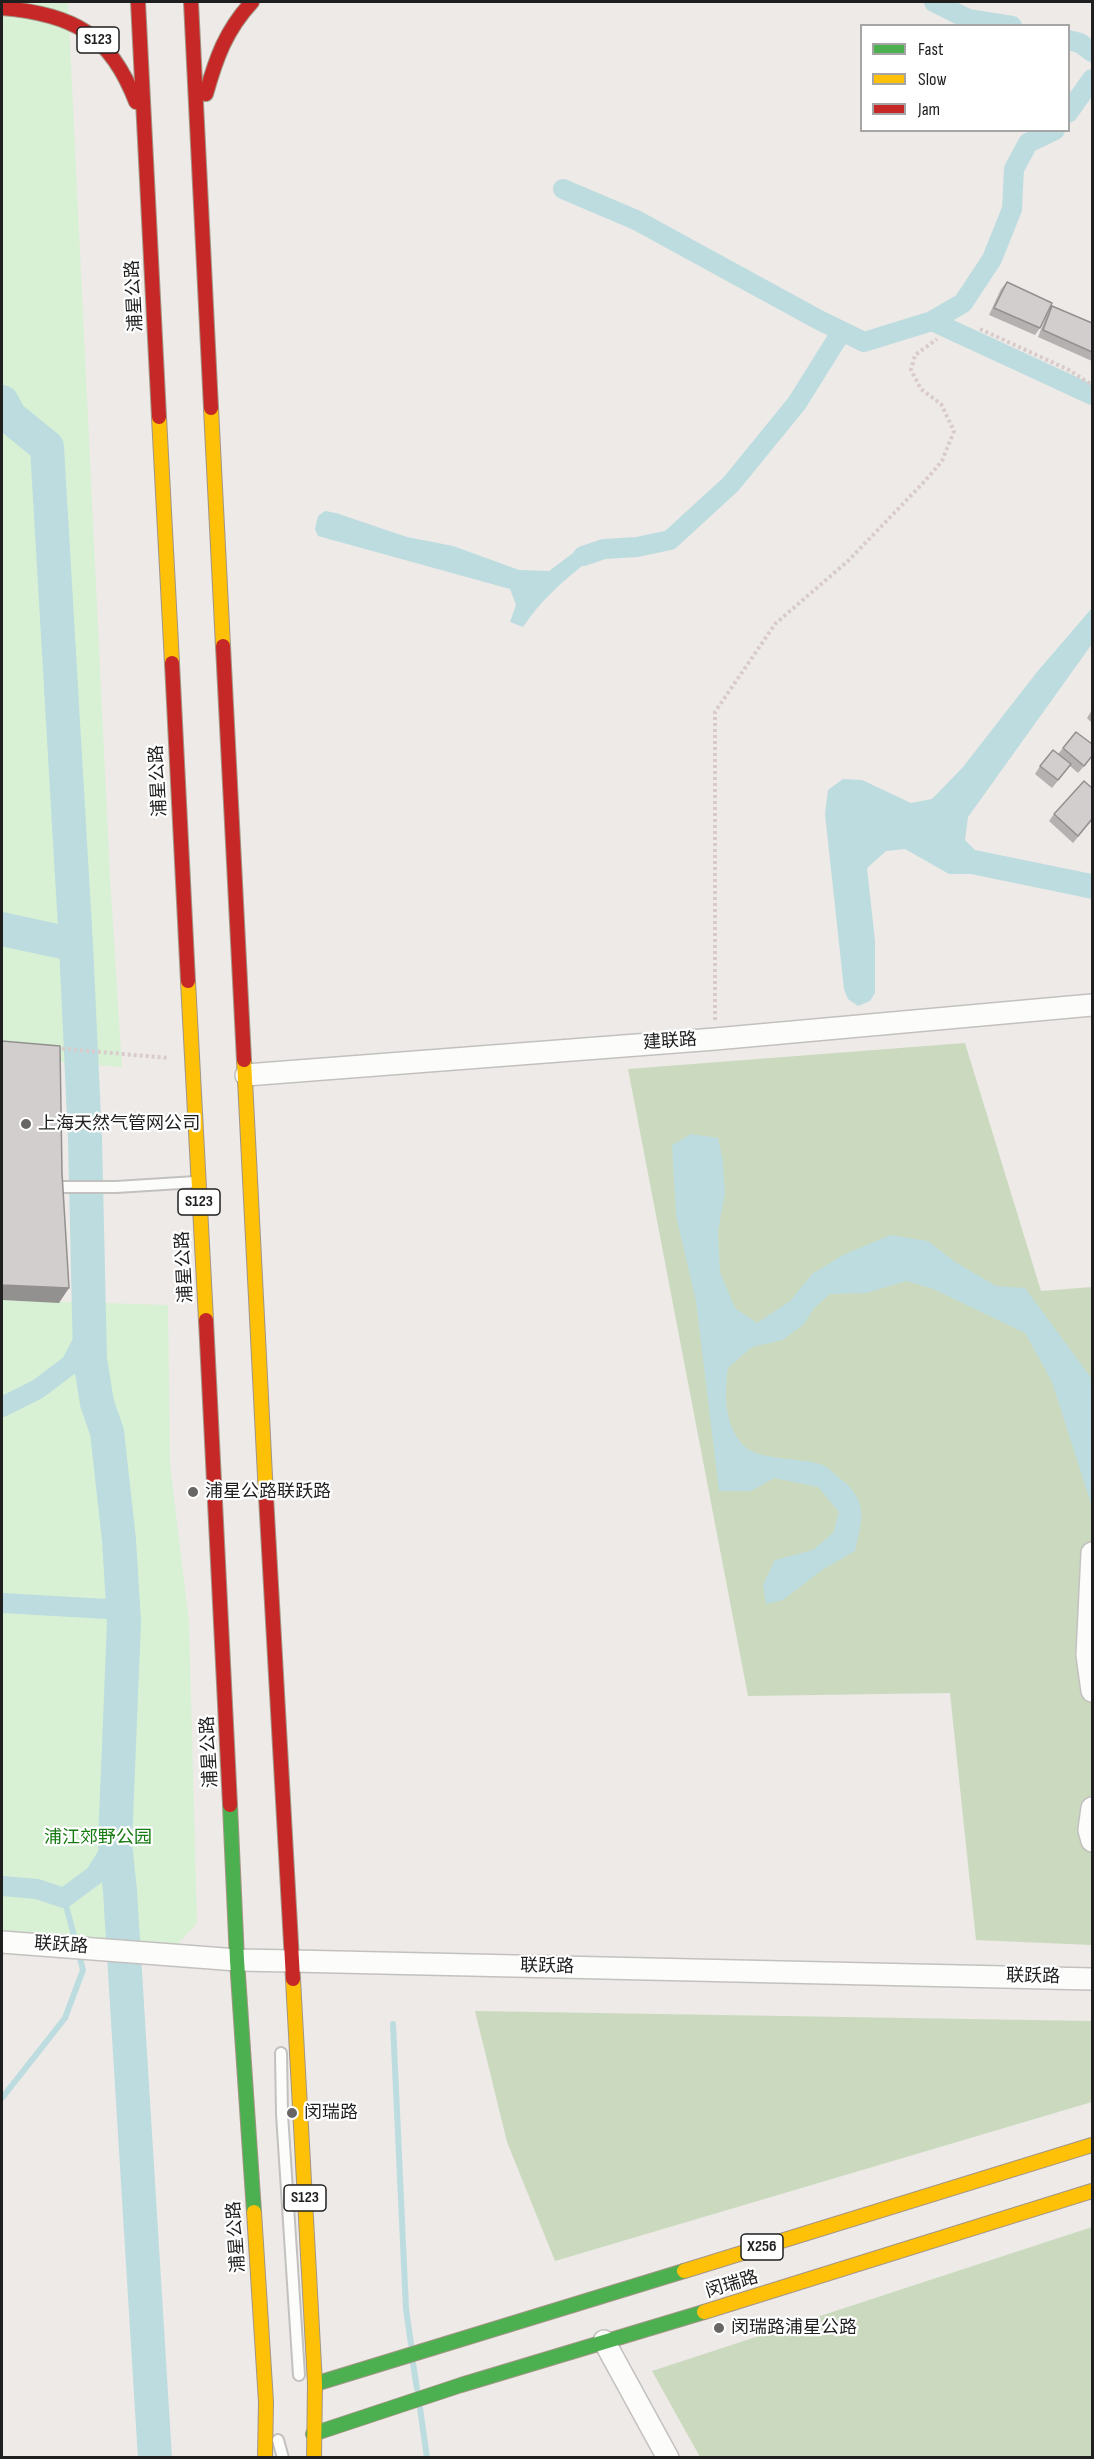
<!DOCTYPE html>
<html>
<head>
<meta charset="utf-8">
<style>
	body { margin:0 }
	#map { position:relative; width:1094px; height:2459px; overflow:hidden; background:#edeae7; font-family:"Sofia Sans Condensed",sans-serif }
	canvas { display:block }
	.frame { position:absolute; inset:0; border:3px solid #1f1f1f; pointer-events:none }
	.legend { position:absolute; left:860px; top:24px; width:210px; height:108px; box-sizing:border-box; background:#fff; border:2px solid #a5a5a5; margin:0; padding:8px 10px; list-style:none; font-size:18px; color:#1f1f1f }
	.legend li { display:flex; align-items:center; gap:12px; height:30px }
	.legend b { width:30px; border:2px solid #a5a5a5 }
</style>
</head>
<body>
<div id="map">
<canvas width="1094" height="2459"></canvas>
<div class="frame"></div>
<ul class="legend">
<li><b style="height:8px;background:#4caf50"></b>Fast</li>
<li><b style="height:8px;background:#ffc107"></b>Slow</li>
<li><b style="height:8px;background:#c62828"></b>Jam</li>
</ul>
</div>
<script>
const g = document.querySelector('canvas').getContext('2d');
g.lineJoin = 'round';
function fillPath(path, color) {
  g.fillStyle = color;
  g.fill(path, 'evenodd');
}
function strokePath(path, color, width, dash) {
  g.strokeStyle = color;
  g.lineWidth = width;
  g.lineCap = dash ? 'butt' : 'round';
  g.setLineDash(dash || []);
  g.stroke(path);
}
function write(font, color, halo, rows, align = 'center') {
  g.font = font + ' "Sofia Sans Condensed","Noto Sans SC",sans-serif';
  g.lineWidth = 4.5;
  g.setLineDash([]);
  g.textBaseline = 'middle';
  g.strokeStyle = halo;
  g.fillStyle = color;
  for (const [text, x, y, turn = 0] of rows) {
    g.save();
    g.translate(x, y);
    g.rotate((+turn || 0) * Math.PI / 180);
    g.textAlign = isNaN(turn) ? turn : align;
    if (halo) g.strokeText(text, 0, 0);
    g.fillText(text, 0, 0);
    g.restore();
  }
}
fillPath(new Path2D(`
	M965 1043 1041 1291 1092 1287V1945L976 1940 950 1693 748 1696 628 1069Z
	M475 2011 1092 2021V2102L555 2261 507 2142Z
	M1092 2227V2457H700L652 2371Z`), '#cbdabe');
fillPath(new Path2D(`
	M2 2H68L110 877 122 1067 2 1057Z
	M2 1300 168 1305 170 1464 189 1623 197 1923 174 1948 2 1935Z`), '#d8f1d4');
fillPath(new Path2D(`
	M325 511 336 513 407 537 453 546 519 570 549 571 577 550 588 561C563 581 541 600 523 627L510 622 516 605 510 589 318 536 315 529 318 516Z
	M1092 608V644L968 817 965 840 975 850 1092 874V899L971 874H949L905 849 886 851 867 868 875 941V993L870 1001 858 1006 848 999 844 989 825 814 828 790 843 779 862 780 911 803 932 799 963 767 1037 672Z
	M691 1134 718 1138 723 1161 725 1193 718 1231 720 1272 735 1308 757 1323 790 1301 812 1274 843 1255 890 1235 928 1241 955 1262 996 1286 1025 1288 1092 1379V1507L1052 1382 1025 1333 933 1289 907 1281 866 1293 830 1294 814 1308 804 1324 783 1340 752 1347 728 1368C724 1394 724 1425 744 1446 758 1460 800 1458 820 1464 828 1466 835 1475 842 1480 869 1502 862 1521 855 1551L822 1570 783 1600 766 1604 763 1585 775 1560 813 1550 833 1533 839 1512 818 1487 774 1478 751 1491H719L696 1301 676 1216 672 1145Z`), '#bddcdf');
strokePath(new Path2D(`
	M393 2024 406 2309 411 2344
	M2 2098 65 2018 83 1970 64 1898
	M413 2363 417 2389
	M420 2408 427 2458`), '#bddcdf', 6);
strokePath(new Path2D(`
	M934 2 968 19 1012 26
	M1068 40 1080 43 1092 52
	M1068 113 1092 79
	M563 189 636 220 819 320 864 342 932 321 1092 395
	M932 321 963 303 992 259 1012 209 1014 169 1028 143 1055 130
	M583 556 604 549 637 547 670 540 731 484 797 403 842 331
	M2 1407 38 1389 71 1364 90 1327
	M2 1603 124 1610
	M2 1886 37 1889 64 1898 95 1875 115 1843`), '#bddcdf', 20);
strokePath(new Path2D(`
	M2 402 10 417 47 447 76 945 85 1139 90 1359 97 1403 107 1432 119 1540 124 1622 115 1843 120 1891 155 2458
	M2 929 76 945`), '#bddcdf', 34);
const lane = new Path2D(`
	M50 1187H116L196 1182
	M281 2053 282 2114 299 2375
	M278 2440 283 2458`);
const street = new Path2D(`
	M246 1075 715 1039 1092 1005
	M1092 1553 1087 1655 1092 1691
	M1092 1808 1089 1830 1092 1841
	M2 1942 237 1960 293 1961 1092 1979
	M604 2341 668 2458`);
const fast = new Path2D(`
	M230 1805 237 1960 254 2212
	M315 2384 684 2271
	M313 2434 461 2385 704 2312`);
const slow = new Path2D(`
	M211 408 223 646
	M159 417 172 663
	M188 981 206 1320
	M244 1060 266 1496
	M293 1979 315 2384 314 2458
	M254 2212 266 2402 265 2458
	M684 2271 1092 2145
	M704 2312 1092 2191`);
const jam = new Path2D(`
	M138 2 159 417
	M191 2 211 408
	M2 8C73 14 110 34 136 102
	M206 94C216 58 226 30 252 2
	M223 646 244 1060
	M172 663 188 981
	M206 1320 230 1805
	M266 1496 293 1979`);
strokePath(lane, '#c3c1c0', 14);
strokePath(street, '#c3c1c0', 24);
strokePath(fast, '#a39585', 16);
strokePath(slow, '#a39585', 16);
strokePath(jam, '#a39585', 16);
strokePath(new Path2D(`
	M980 329 1069 370 1092 385
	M715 1020V712L775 624 849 560 924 482 942 461 954 431 941 404 921 389 911 370 915 355 937 339
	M56 1048 168 1058`), '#dacbcb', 4, [3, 3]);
strokePath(lane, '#fcfcfb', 10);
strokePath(street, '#fcfcfb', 21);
strokePath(fast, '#4caf50', 14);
strokePath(slow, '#ffc107', 14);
strokePath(jam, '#c62828', 14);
fillPath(new Path2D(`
	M1007 282 1047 313 1052 306 1092 323V361L1038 337 1047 314 1040 328 1035 335 989 315 1001 289Z
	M1092 710V723L1087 718Z
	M1063 748 1092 757 1078 773 1070 766 1052 788 1035 774 1040 766 1058 754Z
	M1054 814 1092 820 1073 843 1049 821Z`), '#b5b1b0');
fillPath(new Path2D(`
	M2 1285 69 1288 59 1303 2 1300Z`), '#939090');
const building = new Path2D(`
	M1007 282 1052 303 1040 328 994 308Z
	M1052 306 1092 323V352L1043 330Z
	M1076 732 1092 744V756L1084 766 1063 748Z
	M1053 750 1071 764 1058 780 1040 766Z
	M1084 781 1092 788V819L1078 836 1054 814Z
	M2 1041 60 1046 62 1173 69 1288 2 1285Z`);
fillPath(building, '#d2cecd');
strokePath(building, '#939090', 1.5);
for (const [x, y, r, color] of [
	[26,1124,6,"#676665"],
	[193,1492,6,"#676665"],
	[292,2113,6,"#676665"],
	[719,2328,6,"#676665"]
]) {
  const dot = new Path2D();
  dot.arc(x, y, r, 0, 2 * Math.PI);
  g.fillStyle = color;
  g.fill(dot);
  strokePath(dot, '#fff', 2);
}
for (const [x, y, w] of [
	[98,40,42],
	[199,1202,42],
	[305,2198,42],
	[762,2247,42]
]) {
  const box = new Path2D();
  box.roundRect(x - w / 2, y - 13, w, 26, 4.5);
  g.fillStyle = '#fff';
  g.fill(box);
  strokePath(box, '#1f1f1f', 1.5);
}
write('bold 16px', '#1f1f1f', null, [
	["S123",98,40],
	["S123",199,1202],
	["S123",305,2198],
	["X256",762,2247]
]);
write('18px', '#1f1f1f', '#fff', [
	["浦星公路",135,296,-93],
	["浦星公路",159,781,-93],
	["建联路",670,1042,-4],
	["浦星公路",185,1267,-93],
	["浦星公路",210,1752,-93],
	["联跃路",61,1946,4],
	["联跃路",547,1967,1],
	["联跃路",1033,1977,1],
	["浦星公路",237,2237,-94],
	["闵瑞路",732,2285,-17]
]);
write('18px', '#1f1f1f', '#fff', [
	["上海天然气管网公司",38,1124],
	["浦星公路联跃路",205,1492],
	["闵瑞路",304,2113],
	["闵瑞路浦星公路",731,2328]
], 'left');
write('18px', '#157a10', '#fff', [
	["浦江郊野公园",98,1838]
]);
</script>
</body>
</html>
